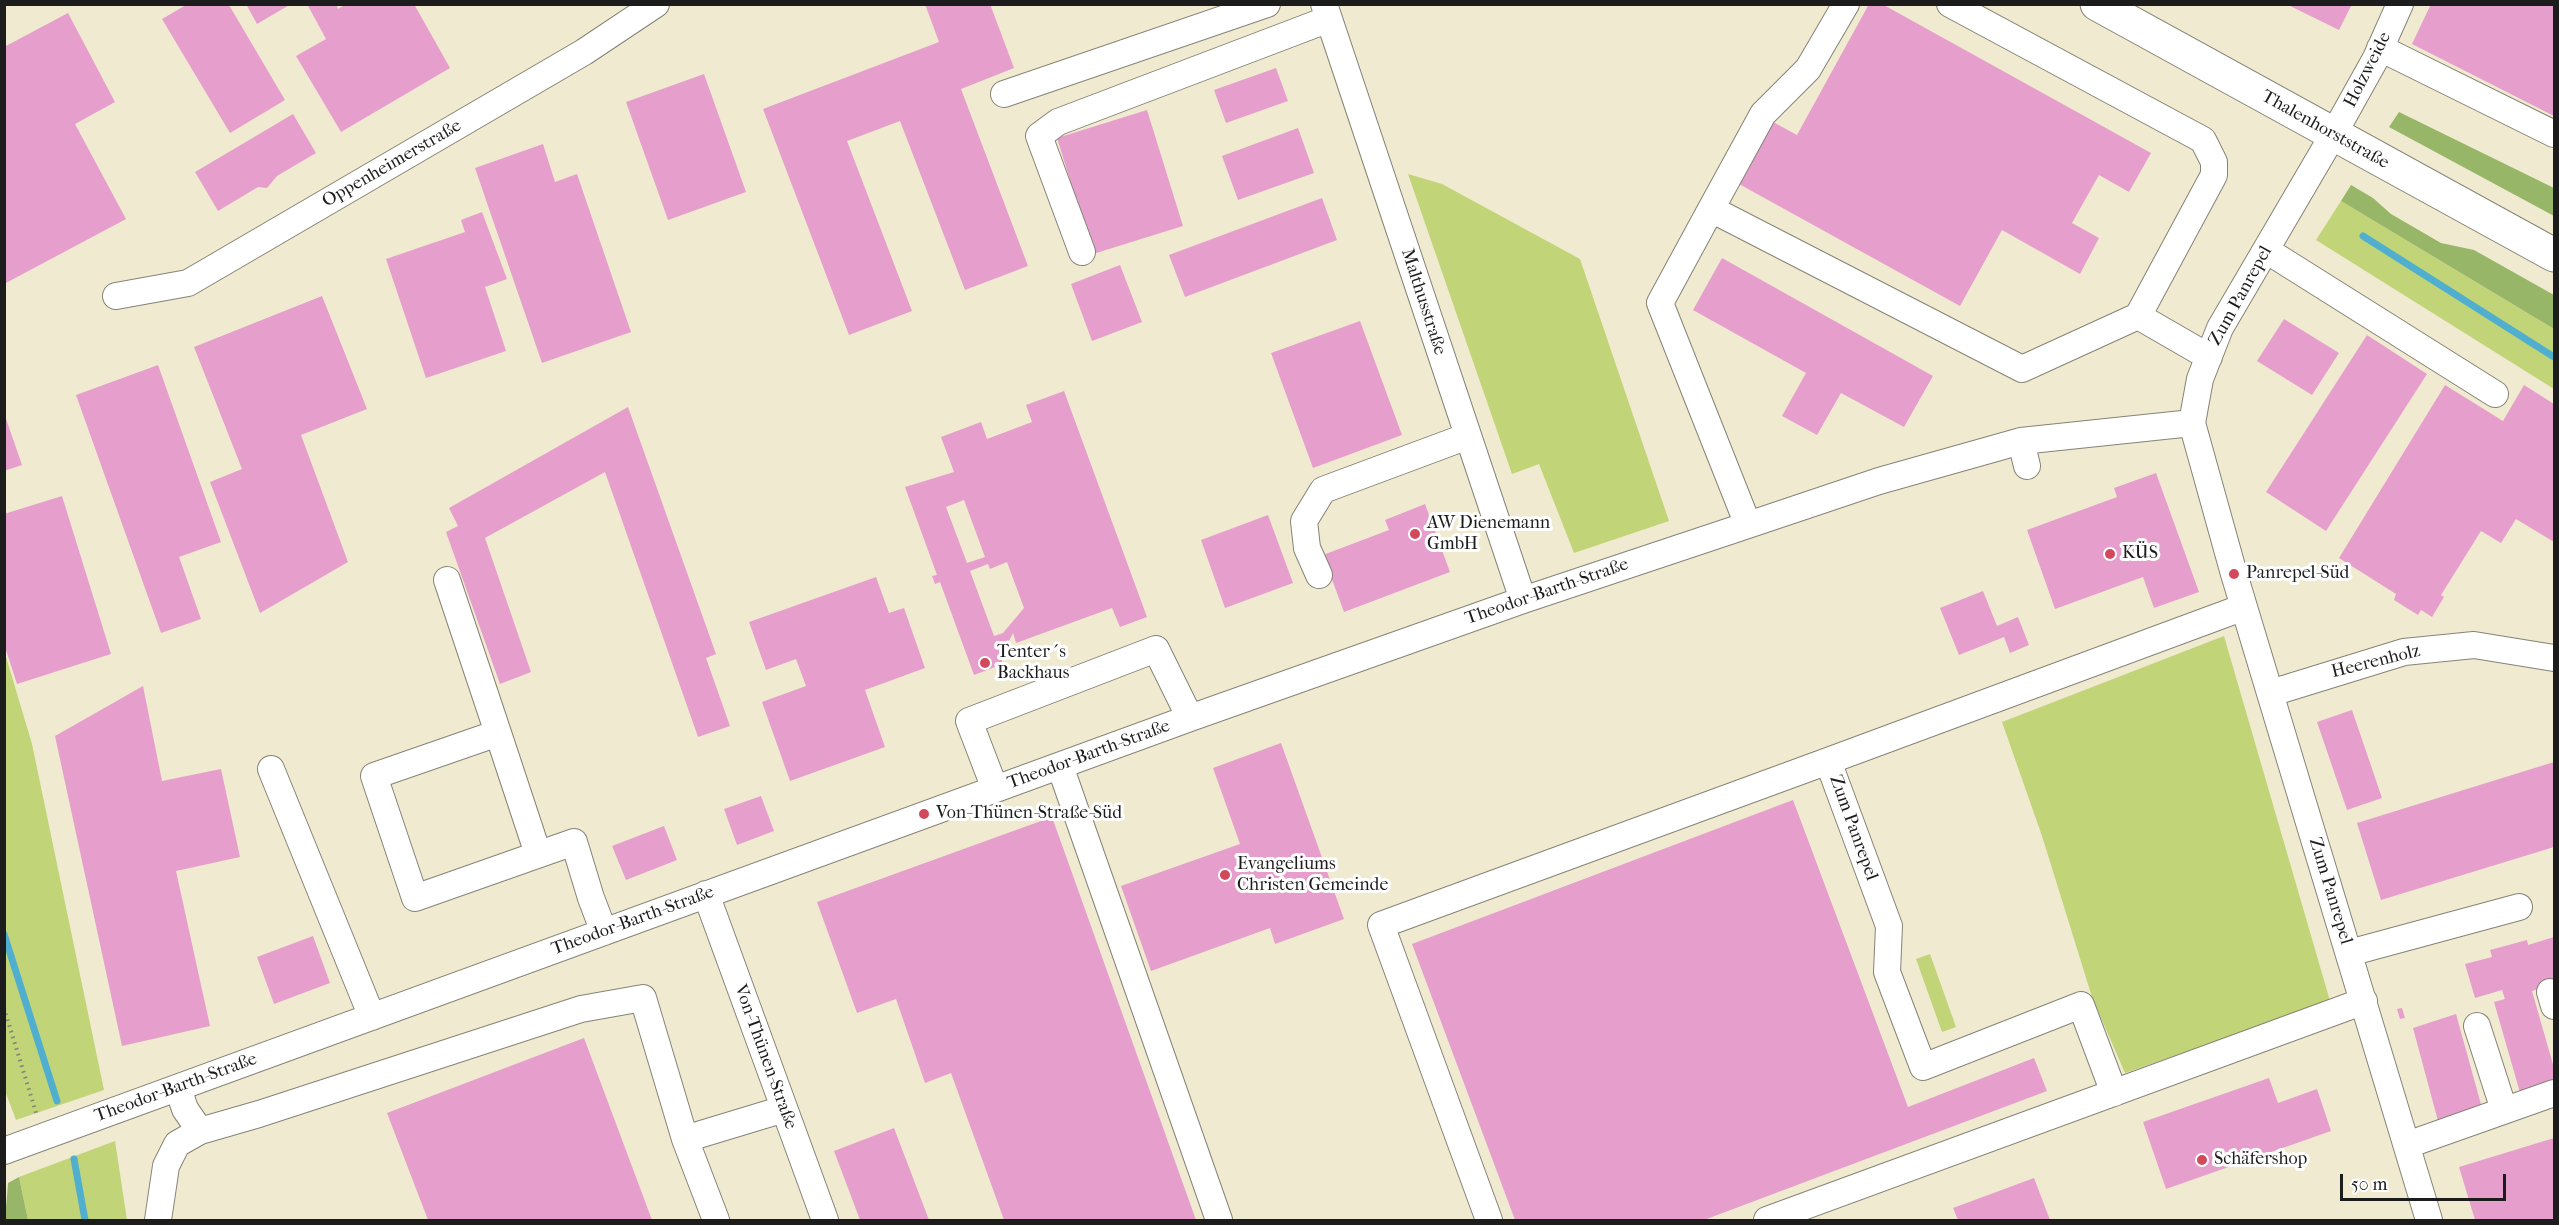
<!DOCTYPE html>
<html>
<head>
<meta charset="utf-8">
<style>
	body { margin:0 }
	#map { position:relative; width:2559px; height:1225px; overflow:hidden; background:#f0ead1; font-family:"IM FELL French Canon",serif }
	canvas { display:block }
	.frame { position:absolute; inset:0; border:6px solid #1c1c1c; pointer-events:none }
	.scale { position:absolute; left:2340px; top:1174px; width:166px; height:27px; box-sizing:border-box; border:3px solid #1c1c1c; border-top:0; padding-left:8px; font-size:18px; line-height:21px; white-space:nowrap; color:#1c1c1c; -webkit-text-stroke:4px #fff; paint-order:stroke }
</style>
</head>
<body>
<div id="map">
<canvas width="2559" height="1225"></canvas>
<div class="frame"></div>
<div class="scale">50 m</div>
</div>
<script>
const g = document.querySelector('canvas').getContext('2d');
g.lineJoin = 'round';
function fillPath(path, color) {
  g.fillStyle = color;
  g.fill(path, 'evenodd');
}
function strokePath(path, color, width, dash) {
  g.strokeStyle = color;
  g.lineWidth = width;
  g.lineCap = dash ? 'butt' : 'round';
  g.setLineDash(dash || []);
  g.stroke(path);
}
function write(font, color, halo, rows, align = 'center') {
  g.font = font + ' "IM FELL French Canon",serif';
  g.lineWidth = 6;
  g.setLineDash([]);
  g.textBaseline = 'middle';
  g.strokeStyle = halo;
  g.fillStyle = color;
  for (const [text, x, y, turn = 0] of rows) {
    g.save();
    g.translate(x, y);
    g.rotate((+turn || 0) * Math.PI / 180);
    g.textAlign = isNaN(turn) ? turn : align;
    if (halo) g.strokeText(text, 0, 0);
    g.fillText(text, 0, 0);
    g.restore();
  }
}
fillPath(new Path2D(`
	M1408 174 1442 184 1580 259 1669 521 1574 553 1539 464 1512 474Z
	M2341 201 2554 329V389L2316 240Z
	M2224 636 2330 1001 2125 1073 2092 997 2042 836 2002 722Z
	M4 650 32 744 104 1090 16 1120 4 1088Z
	M1930 954 1956 1027 1942 1032 1916 959Z
	M115 1141 127 1220H28L19 1177Z`), '#c1d477');
fillPath(new Path2D(`
	M2399 112 2554 188V216L2389 127Z
	M2351 185 2373 198 2391 214 2441 243 2474 250 2554 295V329L2341 201Z
	M19 1177 28 1220H5L8 1183Z`), '#98b668');
strokePath(new Path2D(`
	M2363 236 2554 357
	M4 934 57 1101
	M74 1159 85 1220`), '#50afce', 7);
fillPath(new Path2D(`
	M246 4H291L257 24Z
	M307 4H336L338 9 346 4H414L450 68 341 132 296 56 326 39Z
	M925 4H990L1014 68 961 89 1028 266 965 290 900 121 847 141 912 311 849 335 763 109 939 42Z
	M1869 4H1882L2151 153 2129 192 2099 175 2072 223 2099 238 2080 274 2002 230 1960 306 1739 184 1773 122 1797 135Z
	M2286 4H2352L2339 30Z
	M2431 4H2554V116L2412 44Z
	M186 5H229L285 100 230 133 162 19Z
	M68 13 115 102 75 124 126 219 4 284V47Z
	M1276 68 1288 101 1226 123 1214 90Z
	M704 74 746 192 668 220 626 102Z
	M1147 110 1183 226 1093 254 1057 138Z
	M293 114 316 153 277 176 267 188 258 187 218 211 195 172Z
	M1298 128 1314 173 1238 200 1222 156Z
	M543 144 555 182 577 174 631 332 542 363 475 168Z
	M1322 198 1337 240 1185 297 1169 255Z
	M482 212 507 279 485 287 506 351 426 378 386 259 465 232 461 220Z
	M1722 258 1933 376 1904 427 1841 393 1817 435 1782 416 1806 373 1693 310Z
	M1120 265 1142 322 1092 341 1071 284Z
	M322 296 367 409 301 435 348 562 260 613 210 482 242 469 194 347Z
	M2284 319 2339 353 2312 395 2257 361Z
	M1360 321 1402 435 1313 468 1271 353Z
	M2367 335 2427 374 2326 531 2266 492Z
	M158 365 221 542 179 557 201 619 161 633 76 395Z
	M2445 385 2503 421 2524 385 2554 404V542L2516 519 2501 543 2481 531 2441 595 2444 597 2432 617 2421 610 2418 615 2394 600 2396 594 2339 558Z
	M1064 391 1147 617 1120 627 1112 608 1016 643 1013 633 1007 645 1010 654 1001 657 1003 664 974 675 940 582 935 584 932 576 937 575 905 487 954 472 941 437 981 422 987 439 1032 422 1026 405ZM964 500 985 557 967 563 946 507ZM1007 562 1024 608 1003 633 994 636 970 571 988 564 990 569Z
	M628 407 716 654 706 658 730 726 698 737 605 472 485 538 531 672 500 684 446 532 458 526 449 508Z
	M4 413 22 465 4 471Z
	M2156 473 2199 592 2154 608 2143 577 2055 609 2027 530 2117 497 2114 488Z
	M62 496 111 654 17 684 4 644V514Z
	M1425 504 1450 572 1344 612 1323 555 1389 530 1385 520Z
	M1268 515 1293 583 1225 608 1201 540Z
	M876 577 889 613 904 608 925 668 865 690 885 747 790 781 762 702 806 686 796 659 766 670 749 622Z
	M1983 591 1997 626 2018 617 2029 645 2010 653 2004 637 1959 655 1940 608Z
	M143 686 162 781 221 769 240 857 176 871 210 1026 122 1046 55 736Z
	M2352 710 2382 798 2347 810 2317 722Z
	M1281 743 1344 919 1275 944 1270 928 1151 971 1121 886 1240 844 1213 768Z
	M2554 762V847L2381 900 2357 823Z
	M761 796 774 831 737 845 724 809Z
	M1793 800 1908 1107 2034 1058 2047 1091 1704 1220H1515L1412 944Z
	M1052 817 1196 1220H1004L951 1073 925 1083 896 999 857 1013 817 902Z
	M664 826 677 860 626 880 612 846Z
	M313 936 330 983 274 1004 257 957Z
	M2554 937V984L2532 991 2554 1068V1086L2521 1096 2494 1002 2505 999 2502 990 2475 998 2465 964 2492 957 2490 950 2527 940 2528 945Z
	M2402 1008 2405 1018 2400 1019 2397 1009Z
	M2456 1014 2482 1108 2438 1121 2413 1028Z
	M584 1038 652 1220H428L387 1113Z
	M2269 1078 2278 1103 2317 1089 2331 1131 2166 1189 2143 1122Z
	M894 1128 929 1220H860L834 1151Z
	M2554 1138V1220H2475L2459 1167Z
	M2034 1178 2050 1220H1958L1953 1208Z`), '#e69fcc');
const minor = new Path2D(`
	M1324 4 1523 600
	M1846 4 1808 69 1763 114 1711 209 2022 369 2138 316 2214 175V162L2203 140 1950 4
	M2400 4 2376 58 2333 135 2220 328 2200 379 2192 423 2234 574 2429 1220
	M2380 48 2554 134
	M1004 94 1267 4
	M1711 209 1660 303 1748 525
	M2266 250 2495 394
	M1082 252 1039 136 1058 122 1329 19
	M116 296 188 283 584 52 656 4
	M2138 316 2209 357
	M2021 441 2027 466
	M1319 575 1307 548 1304 521 1323 490 1468 436
	M447 580 498 733
	M2271 693 2404 652 2474 645 2554 658
	M1060 766 1219 1220
	M271 769 372 1017
	M995 789 969 721 1156 649 1190 718
	M538 854 498 733 374 776 415 898 574 842 591 898 604 932
	M706 894 825 1220
	M2349 953 2519 907
	M2550 992 2554 1006
	M2477 1026 2504 1110
	M178 1088 185 1109 200 1131 259 1114 581 1009 643 998 685 1139
	M2114 1093 2081 1005 1923 1067 1887 972 1889 926 1828 761 2244 607
	M2407 1145 2554 1093
	M4 1151 1190 718 1523 600 1748 525 1879 481 2021 441 2192 423
	M158 1220 166 1166 177 1144 200 1131
	M716 1220 685 1139 784 1109
	M1489 1220 1381 925 1828 761
	M1767 1220 2364 1001`);
const major = new Path2D(`
	M2097 4 2554 255`);
strokePath(minor, '#868376', 28);
strokePath(major, '#868376', 35);
strokePath(new Path2D(`
	M4 1008 37 1116`), '#868376', 4, [1.5, 4.5]);
strokePath(minor, '#fff', 26);
strokePath(major, '#fff', 33);
for (const [x, y, r, color] of [
	[1415,534,6,"#d1495b"],
	[2110,554,6,"#d1495b"],
	[2234,574,6,"#d1495b"],
	[985,663,6,"#d1495b"],
	[924,814,6,"#d1495b"],
	[1225,875,6,"#d1495b"],
	[2202,1160,6,"#d1495b"]
]) {
  const dot = new Path2D();
  dot.arc(x, y, r, 0, 2 * Math.PI);
  g.fillStyle = color;
  g.fill(dot);
  strokePath(dot, '#fff', 2);
}
write('18px', '#1c1c1c', '#fff', [
	["Holzweide",2368,70,-63],
	["Thalenhorststraße",2325,130,29],
	["Oppenheimerstraße",392,164,-30],
	["Zum Panrepel",2241,296,-61],
	["Malthusstraße",1423,302,72],
	["Theodor-Barth-Straße",1547,592,-19],
	["Heerenholz",2376,662,-14],
	["Theodor-Barth-Straße",1089,755,-20],
	["Zum Panrepel",1853,828,70],
	["Zum Panrepel",2330,891,73],
	["Theodor-Barth-Straße",633,921,-20],
	["Von-Thünen-Straße",765,1057,70],
	["Theodor-Barth-Straße",176,1088,-20]
]);
write('18px', '#1c1c1c', '#fff', [
	["AW Dienemann",1427,524],
	["GmbH",1427,545],
	["KÜS",2122,554],
	["Panrepel-Süd",2246,574],
	["Tenter´s",997,653],
	["Backhaus",997,674],
	["Von-Thünen-Straße-Süd",936,814],
	["Evangeliums",1237,865],
	["Christen Gemeinde",1237,886],
	["Schäfershop",2214,1160]
], 'left');
</script>
</body>
</html>
